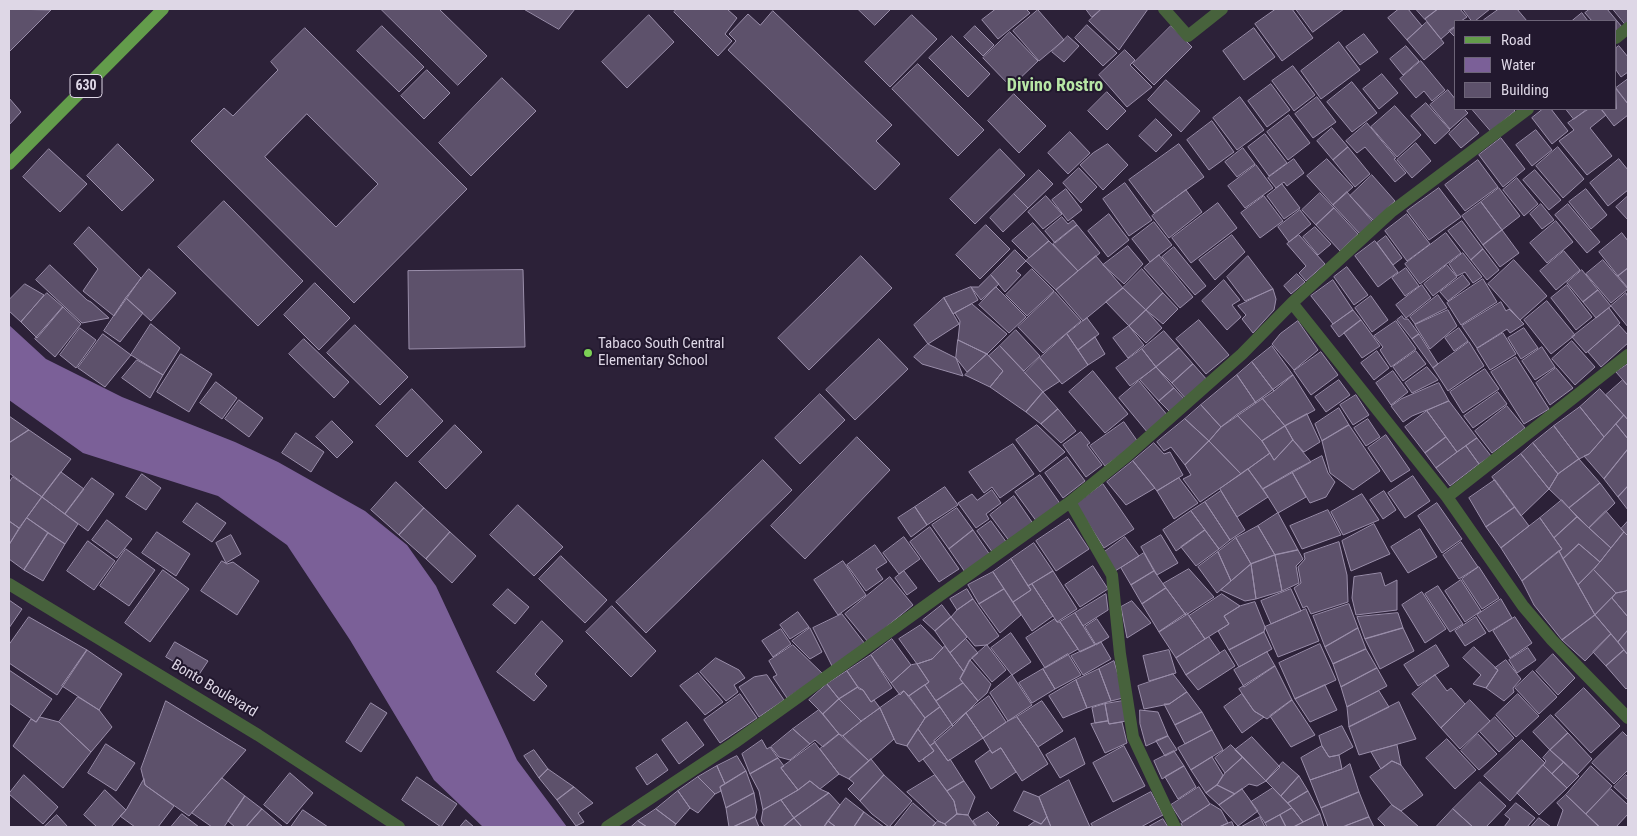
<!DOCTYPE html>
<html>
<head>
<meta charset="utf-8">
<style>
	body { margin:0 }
	#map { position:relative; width:1637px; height:836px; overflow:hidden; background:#2c2138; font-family:"Roboto Condensed",sans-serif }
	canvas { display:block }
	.frame { position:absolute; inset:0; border:10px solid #ded7e6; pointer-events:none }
	.legend { position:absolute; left:1454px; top:20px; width:162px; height:90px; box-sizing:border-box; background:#22182e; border:1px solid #6d6478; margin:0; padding:6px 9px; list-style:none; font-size:15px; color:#ded7e6 }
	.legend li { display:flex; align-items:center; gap:10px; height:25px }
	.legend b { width:25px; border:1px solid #6d6478 }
</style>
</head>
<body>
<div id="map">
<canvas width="1637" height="836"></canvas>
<div class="frame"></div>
<ul class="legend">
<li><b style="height:6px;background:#639c4b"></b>Road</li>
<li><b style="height:14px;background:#7b6098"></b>Water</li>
<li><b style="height:14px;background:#5d516b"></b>Building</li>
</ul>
</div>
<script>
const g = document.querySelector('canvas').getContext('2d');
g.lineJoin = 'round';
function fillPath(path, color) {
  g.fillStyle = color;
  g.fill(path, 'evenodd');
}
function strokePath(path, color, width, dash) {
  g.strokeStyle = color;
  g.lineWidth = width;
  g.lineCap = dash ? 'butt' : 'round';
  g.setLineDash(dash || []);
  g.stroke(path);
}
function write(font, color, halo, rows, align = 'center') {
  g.font = font + ' "Roboto Condensed",sans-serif';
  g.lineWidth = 4;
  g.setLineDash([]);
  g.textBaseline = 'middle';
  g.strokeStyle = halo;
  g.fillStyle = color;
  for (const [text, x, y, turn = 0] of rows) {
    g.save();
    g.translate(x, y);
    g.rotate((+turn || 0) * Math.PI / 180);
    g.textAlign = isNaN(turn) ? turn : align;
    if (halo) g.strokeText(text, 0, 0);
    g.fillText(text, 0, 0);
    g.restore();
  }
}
fillPath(new Path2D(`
	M9 325 46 359 122 397 235 442 278 462 365 511 407 545 436 586 517 760 567 827H483L434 780 350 640 287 545 218 496 83 453 9 400Z`), '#7b6098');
const building = new Path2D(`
	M9 9 51 10 9 52Z
	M381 9H439L487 56 458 85Z
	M524 9H575L559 29Z
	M677 9H727L737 18 725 34 732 41 718 56 674 12Z
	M858 9H891L875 25Z
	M996 9H1026L1030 13 998 39 982 20Z
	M1086 9H1101L1092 17Z
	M1102 9H1148L1119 50 1089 21Z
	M1276 9H1292L1313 38 1282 61 1255 24Z
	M1296 9H1344L1313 32Z
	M1399 9H1408L1422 26 1407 40 1388 18Z
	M1416 9H1438L1425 19Z
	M1438 9H1460L1467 17 1461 21H1456V26L1441 39 1425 19Z
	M1463 9H1490L1475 21H1472Z
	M1499 9H1517L1527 21H1485L1484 20Z
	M1590 9H1607L1622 27 1616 32V21H1592L1585 13Z
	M1613 9H1628V24L1626 25Z
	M1038 10 1064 40 1039 61 1013 31Z
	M773 11 892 125 876 141 900 164 875 190 728 50 736 41 729 34 748 14 760 25Z
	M1582 13 1588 21H1572Z
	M649 15 674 42 627 88 602 62Z
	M912 15 937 39 890 87 865 62Z
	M1427 22 1444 43 1424 60 1407 40Z
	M1087 25 1117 53 1103 66 1075 38Z
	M382 26 424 67 399 92 357 51Z
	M975 26 994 45 983 56 964 37Z
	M1171 26 1192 47 1154 85 1133 64Z
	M1456 26V38L1449 31Z
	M305 28 467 189 354 303 191 141 224 108 233 116 278 70 271 62ZM307 114 378 184 336 227 265 157Z
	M1254 28 1275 57 1244 80 1223 51Z
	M1010 32 1038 61 1011 87 983 58Z
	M1364 34 1378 52 1360 65 1346 47Z
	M952 36 990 74 968 97 929 58Z
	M1068 36 1079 46 1064 62 1052 52Z
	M1339 42 1360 70 1321 99 1301 71Z
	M1406 46 1419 61 1403 75 1390 59Z
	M1619 46 1628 57V72L1621 77 1616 70V48Z
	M1125 50 1135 60 1130 65 1152 87 1127 107 1099 75Z
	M1421 61 1445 90 1432 101 1424 91 1416 98 1400 79Z
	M918 64 984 130 958 156 892 89Z
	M1293 66 1315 95 1294 111 1272 81Z
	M427 70 450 93 424 119 401 96Z
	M1382 74 1398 93 1379 109 1363 89Z
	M502 78 536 111 471 176 439 143Z
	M1628 79V104L1616 88Z
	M1166 80 1200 111 1181 132 1148 100Z
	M1352 82 1377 113 1352 132 1327 102Z
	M1271 84 1290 110 1267 127 1248 101Z
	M1616 89 1628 104V115L1614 126 1601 109H1616Z
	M1448 90 1456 100V109H1464L1468 113 1450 129 1430 105Z
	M1107 92 1126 111 1107 130 1088 111Z
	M1014 94 1046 126 1019 153 988 121Z
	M1240 97 1264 130 1237 150 1213 118Z
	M1317 97 1336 122 1313 138 1295 114Z
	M9 98 21 112 9 125Z
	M1426 103 1450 130 1435 144 1411 116Z
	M1395 106 1421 135 1397 157 1371 127Z
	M1472 109H1513L1515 111 1491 131Z
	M1543 109H1551L1568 131 1552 144 1532 118Z
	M1566 109H1587L1574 119Z
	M1589 109H1601L1606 115 1590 128 1612 156 1587 175 1559 141 1574 130 1568 123Z
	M1289 115 1310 143 1288 160 1267 132Z
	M1466 118 1479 133 1461 148 1449 134Z
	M1156 119 1172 135 1156 152 1139 136Z
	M1212 121 1234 152 1209 170 1187 140Z
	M1367 123 1396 158 1394 159 1406 173 1395 182 1365 147 1357 153 1346 141Z
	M1332 128 1348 147 1333 160 1317 141Z
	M1536 130 1552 150 1532 166 1516 145Z
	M1070 132 1090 153 1068 174 1048 153Z
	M1265 134 1287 163 1269 176 1248 147Z
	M1501 138 1525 169 1503 187 1479 155Z
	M1416 143 1431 161 1412 178 1397 160Z
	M118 144 154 180 122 211 87 176Z
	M1108 144 1128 165 1103 190 1080 165 1093 153Z
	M1179 144 1204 177 1154 213 1129 180Z
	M1348 147 1370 174 1355 187 1333 160Z
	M1558 147 1584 179 1563 198 1536 166Z
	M1243 148 1255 164 1237 177 1225 162Z
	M49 149 87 184 60 212 23 177Z
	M1000 149 1025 175 975 224 950 199Z
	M1294 159 1304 173 1287 186 1284 182 1276 188 1268 178Z
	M1327 159 1353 187 1333 205 1307 176Z
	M1619 159 1628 170V190L1608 206 1590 183Z
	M1478 160 1498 187 1465 211 1445 185Z
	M1256 165 1273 188 1245 208 1228 186Z
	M1079 168 1097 187 1081 203 1063 183Z
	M1039 170 1053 184 1028 208 1014 194Z
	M1535 170 1561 200 1549 210 1523 180Z
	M1372 175 1395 201 1374 221 1350 196Z
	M1517 178 1538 204 1524 216 1503 190Z
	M1125 183 1152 220 1129 236 1103 199Z
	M1282 184 1300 208 1284 219 1267 196Z
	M1439 188 1461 217 1429 240 1407 211Z
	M1499 188 1520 216 1502 230 1481 202Z
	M1066 189 1082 210 1068 221 1052 200Z
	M1586 189 1607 215 1591 229 1569 202Z
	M1186 190 1202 212 1169 238 1152 216Z
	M1347 192 1373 222 1360 234 1333 205Z
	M1320 193 1334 208 1316 225 1302 210Z
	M1014 194 1028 208 1003 232 990 218Z
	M1046 196 1062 214 1043 229 1028 212Z
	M1264 196 1283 221 1260 238 1241 213Z
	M1628 196V220L1616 207Z
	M224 201 303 281 258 326 178 247Z
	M1481 202 1502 230 1483 245 1462 216Z
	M1218 203 1237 228 1191 263 1172 238Z
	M1541 204 1554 220 1542 229 1530 214Z
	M1568 204 1600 242 1587 253 1555 215Z
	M1334 208 1358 234 1340 251 1316 225Z
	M1300 210 1311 224 1289 242 1278 227Z
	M1109 214 1129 240 1108 257 1088 231Z
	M1407 214 1430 244 1407 261 1385 231Z
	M1062 217 1068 224 1073 220 1077 225 1055 243 1045 231Z
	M1462 221 1483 249 1471 260 1448 231Z
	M1556 221 1573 242 1547 263 1530 243Z
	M1154 222 1172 245 1150 262 1132 239Z
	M1033 223 1049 241 1029 258 1012 241Z
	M986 225 1010 249 980 279 956 255Z
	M1077 225 1100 253 1078 271 1053 244Z
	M89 227 141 278 114 316 83 291 98 269 74 244Z
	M1315 227 1331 244 1318 255 1303 237Z
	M1502 230 1519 253 1500 267 1483 245Z
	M1446 233 1461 253 1420 284 1405 264Z
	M1622 233 1628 241V268L1618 276 1599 252Z
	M1232 235 1245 252 1215 280 1199 260Z
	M1299 235 1325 264 1306 281 1299 273 1306 266 1287 244Z
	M1386 236 1402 258 1393 265 1377 243Z
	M1049 241 1078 271 1056 290 1026 261Z
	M1375 241 1398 272 1378 287 1355 256Z
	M1128 246 1143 264 1124 284 1103 265Z
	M1174 247 1206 286 1195 295 1162 257Z
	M1483 249 1499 270 1487 280 1471 260Z
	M1015 250 1026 261 1016 271 1021 275 1005 292 991 275Z
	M1564 251 1580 270 1556 290 1540 271Z
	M1463 253 1482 277 1473 283 1465 272 1457 276 1449 264Z
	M1159 255 1193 297 1180 308 1144 268Z
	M861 256 892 288 809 370 778 338Z
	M1096 256 1123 288 1083 321 1056 290Z
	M1248 256 1273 289 1245 301 1227 277Z
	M1514 260 1547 296 1520 320 1488 284Z
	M1603 260 1628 289 1611 303 1586 274Z
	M50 265 87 300 91 302 109 318 82 323 36 280Z
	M1447 265 1457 277 1433 296 1424 284Z
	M1347 267 1368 295 1354 305 1334 277Z
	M1406 268 1419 286 1405 296 1392 278Z
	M1628 268V288L1618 276Z
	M149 269 176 293 151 321 126 298Z
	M1032 269 1054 291 1027 316 1006 295Z
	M1142 269 1163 293 1146 310 1123 288Z
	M523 270 525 347 409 349 408 271Z
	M1582 270 1598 290 1583 302 1567 283Z
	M1297 274 1305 282 1291 294 1284 286Z
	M991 275 999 284 981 300 971 287H978Z
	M1463 275 1470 284 1448 301 1440 292Z
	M1483 279 1497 302 1461 325 1447 303Z
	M1224 280 1240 300 1232 305 1241 317 1227 330 1202 301Z
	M1333 280 1353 310 1333 324 1311 296Z
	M315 283 350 318 319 350 284 315Z
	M25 284 44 295 21 322 9 311V300Z
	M1422 285 1431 298 1406 318 1396 305Z
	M1567 285 1592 317 1576 330 1551 298Z
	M971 287 978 300 953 314 944 298Z
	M996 287 1026 317 1009 333 979 305Z
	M1123 288 1146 310 1129 326 1106 302Z
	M1273 289 1276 299 1274 310 1253 333 1242 319 1246 315 1238 306Z
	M1598 290 1611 306 1596 318 1583 302Z
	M1055 292 1081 321 1043 353 1018 327Z
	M47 293 63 307 37 338 21 322Z
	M1163 293 1178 309 1163 324 1146 310Z
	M1626 293 1628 297V327L1611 306Z
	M1438 295 1447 308 1415 324 1410 317Z
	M1371 296 1388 320 1372 332 1355 308Z
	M126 298 143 313 120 342 104 331Z
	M944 298 959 324 928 344 914 325Z
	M1547 301 1575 335 1551 354 1524 320Z
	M1501 302 1506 311 1509 309 1524 324 1510 333 1507 329 1477 348 1462 326Z
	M972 304 1007 334 987 354 958 340 960 321 955 313Z
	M63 307 81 324 55 357 35 339Z
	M1609 308 1620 323 1586 353 1572 337Z
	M1146 310 1162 328 1146 343 1129 326Z
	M1353 310 1361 320 1339 337 1331 326Z
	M1448 310 1457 326 1430 349 1415 325Z
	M1402 316 1404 319H1408L1419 334 1412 339 1397 320Z
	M1087 318 1099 334 1078 350 1067 334Z
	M1199 320 1229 355 1206 374 1176 339Z
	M1361 320 1380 346 1362 358 1344 333Z
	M1298 321 1318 350 1294 370 1272 344 1280 334Z
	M1396 321 1416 349 1391 367 1380 350 1383 347 1374 336Z
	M151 324 180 348 163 375 131 355Z
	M355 325 408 377 380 405 327 353Z
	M1619 325 1628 335V343L1601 367 1588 352Z
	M1129 326 1144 345 1128 358 1113 338Z
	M80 328 96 340 76 368 60 355Z
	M1459 328 1468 341 1454 351 1445 338Z
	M1524 328 1538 348 1521 359 1508 338Z
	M1016 330 1040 356 1024 371 1000 346Z
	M1164 331 1179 348 1156 367 1142 349Z
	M1503 333 1516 354 1490 370 1477 349Z
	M103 334 131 355 105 387 78 368Z
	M1067 334 1088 365 1062 384 1040 358Z
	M1419 334 1438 364 1433 368 1412 339Z
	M1095 337 1105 354 1088 365 1078 350Z
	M304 339 349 382 334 398 289 354Z
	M879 339 908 369 855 420 826 390Z
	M958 340 987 354 967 372 956 358Z
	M1572 341 1595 367 1575 385 1552 359Z
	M1469 342 1484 366 1448 391 1433 368Z
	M928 344 956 358 963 376 922 364 914 357Z
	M1000 346 1043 392 1026 412 990 387 1003 371 989 356Z
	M1272 346 1293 375 1274 391 1252 362Z
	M1542 347 1555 367 1535 380 1522 361Z
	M1179 348 1193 364 1172 383 1156 367Z
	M1142 349 1156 367 1130 386 1116 368Z
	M1377 351 1389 368 1374 380 1361 363Z
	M1416 351 1426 364 1403 381 1393 367Z
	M1321 352 1338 375 1311 395 1294 371Z
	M181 354 212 374 189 412 157 392Z
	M987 354 1003 371 990 387 965 375Z
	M1516 357 1549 409 1524 424 1491 372Z
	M1040 358 1060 381 1043 392 1025 373Z
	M137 360 163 375 150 398 122 378Z
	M1252 362 1274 391 1256 403 1237 375Z
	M1193 364 1208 381 1187 400 1172 383Z
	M1628 364V386L1616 372Z
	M1156 367 1174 388 1159 401 1140 380Z
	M1427 367 1438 380 1412 393 1405 383Z
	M1556 368 1573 388 1550 405 1536 383Z
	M1485 369 1499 389 1463 413 1450 392Z
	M1093 371 1128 414 1105 433 1069 392Z
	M1393 371 1408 392 1391 405 1376 383Z
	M1237 375 1256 403 1221 427 1201 405Z
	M1293 375 1315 410 1285 426 1262 398Z
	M1339 380 1350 395 1326 412 1315 397Z
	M1623 380 1628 386V420L1606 395Z
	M1139 381 1168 416 1148 433 1119 398Z
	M216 382 237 398 222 419 200 403Z
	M1439 383 1449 401 1412 416 1403 422 1391 406 1401 399Z
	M1174 388 1186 401 1172 414 1159 401Z
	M412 389 443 421 407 457 376 426Z
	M1600 389 1624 415 1604 437 1580 407Z
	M1043 392 1058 409 1041 424 1026 412Z
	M1498 392 1507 404 1473 428 1464 416Z
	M820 394 845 420 800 464 775 438Z
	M1356 395 1369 415 1353 425 1340 405Z
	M1262 398 1285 426 1262 441 1237 415Z
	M239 400 263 418 249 437 225 419Z
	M1449 401 1477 438 1457 452 1427 411Z
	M1201 405 1221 427 1209 441 1185 419Z
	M1507 406 1525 428 1492 453 1475 431Z
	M1580 407 1604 437 1589 454 1579 459 1554 426Z
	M1339 408 1349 425 1322 441 1315 424Z
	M1058 409 1076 431 1061 443 1041 424Z
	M1427 411 1446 437 1425 453 1405 427Z
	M1307 414 1320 442 1304 452 1293 440 1285 426Z
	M1237 415 1262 441 1270 453 1241 474 1209 441 1221 427Z
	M1624 415 1628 420V439L1616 424Z
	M9 416 29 430 9 443Z
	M1185 419 1209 441 1185 465 1171 447 1164 451 1157 442Z
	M1368 419 1380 437 1366 446 1354 428Z
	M332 421 353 442 337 458 316 437Z
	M1124 422 1138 442 1105 466 1090 446Z
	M1616 424 1628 439V449L1604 479 1584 456 1589 454Z
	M455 425 482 452 446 489 419 462Z
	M1037 425 1065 452 1040 472 1016 440Z
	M1349 425 1380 471 1353 490 1330 473 1322 441Z
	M1285 426 1293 440 1274 460 1262 441Z
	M1554 426 1579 459 1558 474 1533 443Z
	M29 430 71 459 42 497 9 473V443Z
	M1081 432 1090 443 1087 445 1102 465 1086 477 1063 445Z
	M296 433 324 452 311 472 282 453Z
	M1386 435 1410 470 1391 482 1368 448Z
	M857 437 890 470 805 559 771 526Z
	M1446 437 1457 452 1436 468 1425 453Z
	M1477 438 1491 456 1479 464 1466 446Z
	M1293 440 1311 462 1263 489 1248 469 1270 453 1274 460Z
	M1209 441 1241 474 1200 502 1183 479 1191 475 1185 465Z
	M1154 443 1164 454 1170 452 1183 475 1157 491 1133 461Z
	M1533 443 1558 474 1549 489 1521 454Z
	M1013 444 1034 474 1000 498 992 487 984 493 969 472Z
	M1466 446 1479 464 1450 486 1436 468Z
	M1628 449V486L1618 497 1604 479Z
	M1521 454 1549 489 1521 516 1492 477Z
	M1322 456 1328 473 1335 482 1326 497 1310 503 1292 472Z
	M1067 457 1085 481 1063 498 1045 473Z
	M1579 459 1600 483 1569 508 1549 489 1558 474Z
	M763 460 792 490 646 633 616 602Z
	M1133 461 1155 488 1126 505 1107 482Z
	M1248 469 1268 497 1237 517 1220 489Z
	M61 472 84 489 65 514 42 497Z
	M1292 472 1306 497 1278 513 1263 489Z
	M142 474 161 488 146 510 126 497Z
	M1040 475 1061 505 1037 522 1015 492Z
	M1413 476 1430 501 1405 518 1388 493Z
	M13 477 42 497 19 528 9 521V483Z
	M92 478 114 494 88 531 65 514Z
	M1179 478 1198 503 1174 519 1157 491Z
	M1495 480 1515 507 1486 527 1469 498Z
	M396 482 424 508 399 535 371 510Z
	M1600 483 1615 503 1589 528 1569 508Z
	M1103 484 1134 529 1104 548 1076 504Z
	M1628 486V510L1618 497Z
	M945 487 958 505 927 525 915 507Z
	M992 490 1001 503 986 514 989 519 976 528 958 503 972 494 977 500Z
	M1221 491 1245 530 1230 540 1205 502Z
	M1384 491 1396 510 1383 519 1370 500Z
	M1362 494 1379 520 1343 535 1331 512Z
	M1014 496 1034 525 1010 542 990 515Z
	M42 497 78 524 65 544 27 518Z
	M1562 500 1577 517 1554 538 1540 518Z
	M1205 502 1230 540 1219 549 1191 511Z
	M197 503 226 523 212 542 183 522Z
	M1437 503 1462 539 1442 553 1418 516Z
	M518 505 563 547 534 576 490 535Z
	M915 507 927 525 911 537 898 518Z
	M1515 507 1529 526 1501 548 1486 527Z
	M424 508 450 532 426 559 399 535Z
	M957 508 973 530 949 549 932 525Z
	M1328 510 1341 535 1302 549 1290 526Z
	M1191 511 1205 530 1176 551 1163 530Z
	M1606 511 1624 532 1611 548 1589 528Z
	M1278 513 1298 550 1275 555 1258 526Z
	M1577 517 1611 548 1600 562 1579 544 1563 559 1559 551 1562 549 1554 538Z
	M27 518 48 533 24 570 9 559V545Z
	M1540 518 1562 549 1522 581 1501 548Z
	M1069 519 1089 549 1056 571 1036 541Z
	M107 520 132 539 117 558 92 540Z
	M9 521 19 528 9 545Z
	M991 521 1007 543 993 553 977 531Z
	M1628 521V536L1621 529Z
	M1374 524 1390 554 1351 571 1342 541Z
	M1258 526 1275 555 1251 564 1236 538Z
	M930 527 959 569 939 582 910 542Z
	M1420 529 1437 557 1408 573 1391 547Z
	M973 530 990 555 965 572 949 549Z
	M1205 530 1219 549 1196 566 1181 547Z
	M157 532 190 554 176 576 142 553Z
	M450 532 476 556 452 583 426 559Z
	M1624 532 1628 536V589L1626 591 1616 593 1594 570Z
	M48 533 65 544 43 581 24 570Z
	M231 535 241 554 226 563 216 543Z
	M1161 535 1178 563 1157 575 1141 547Z
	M904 537 920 559 899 574 883 553Z
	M1125 537 1139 556 1115 571 1103 553Z
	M1236 538 1251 564 1231 581 1218 552Z
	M88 541 115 561 94 590 67 571Z
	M1339 542 1347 575 1348 602 1311 614 1307 606 1303 608 1294 588 1301 583 1298 567 1305 559 1304 554Z
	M1461 542 1478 567 1459 579 1443 555Z
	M1034 543 1053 571 1028 586 1011 559Z
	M1579 544 1600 562 1578 585 1563 559Z
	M875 545 887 562 876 569 883 579 866 591 847 565Z
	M126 549 155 570 129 606 100 586Z
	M1298 550 1303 559 1296 566 1299 583 1282 591 1275 555Z
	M1559 551 1595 615 1562 640 1534 605 1522 581Z
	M1218 552 1231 581 1217 593 1198 567Z
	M1144 553 1154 571 1131 585 1121 568Z
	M1275 555 1282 591 1256 599 1251 564Z
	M561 556 607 600 585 623 539 579Z
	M1011 559 1031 590 1013 602 993 572Z
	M222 561 227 564 233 562 259 581 237 615 201 591Z
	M843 561 866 595 838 615 814 580Z
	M1251 564 1256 599 1245 601 1221 590Z
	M1093 566 1108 589 1080 607 1065 585Z
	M1479 567 1499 598 1482 609 1462 579Z
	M1189 569 1214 597 1186 615 1163 584Z
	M163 570 189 589 150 642 125 623Z
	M1594 570 1616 593 1595 615 1578 585Z
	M904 571 917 588 907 595 895 578Z
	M1053 571 1077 609 1057 622 1032 584Z
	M1154 571 1166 588 1142 604 1131 585Z
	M993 572 1004 589 979 604 968 585Z
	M1381 573 1385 586 1397 580V610L1356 615 1352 598 1354 577Z
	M890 577 913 605 868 642 845 614Z
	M1461 580 1481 611 1465 622 1445 591Z
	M1032 584 1053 616 1032 631 1013 602 1031 590 1028 586Z
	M1438 586 1463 624 1450 632 1425 594Z
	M1166 588 1186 615 1159 632 1142 604Z
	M508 589 529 607 515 624 493 605Z
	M967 589 973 599 957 610 950 599Z
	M1004 589 1021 615 1000 633 979 604Z
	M1291 589 1301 611 1271 624 1261 601Z
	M1628 589V617L1612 598 1616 593 1626 591Z
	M1422 592 1446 629 1425 643 1402 605Z
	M1106 594 1108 610 1083 626 1075 613Z
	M1222 594 1240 606 1224 616 1229 624 1205 639 1189 616Z
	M1612 598 1628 617V630L1618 642 1595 615Z
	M973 599 999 636 987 645 975 646 951 617 957 610Z
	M1501 599 1512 618 1489 632 1477 615Z
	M9 600 22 609 9 628Z
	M1132 601 1151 623 1127 638 1121 607Z
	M1255 602 1265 627 1264 632 1229 650 1218 631 1229 624 1224 616 1240 606Z
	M1349 604 1358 628 1325 647 1313 616Z
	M942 605 951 617 935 631 923 620Z
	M612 606 656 651 631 677 586 632Z
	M1306 609 1319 641 1278 657 1265 627Z
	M798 612 809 627 790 639 780 625Z
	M1075 613 1095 645 1080 652 1060 622Z
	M1187 613 1205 639 1176 658 1159 632Z
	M1398 613 1403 628 1365 639 1357 617Z
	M842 614 865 644 832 666 813 628Z
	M1595 615 1611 634 1585 661 1562 640Z
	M29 617 87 650 57 695 9 663V645Z
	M951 617 967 637 950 653 935 631Z
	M1476 617 1486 633 1465 646 1455 631Z
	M1515 617 1532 643 1510 658 1493 631Z
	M1055 619 1057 622H1060L1078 649 1045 668 1026 638Z
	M1097 619 1109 637 1096 645 1085 627Z
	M542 621 563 641 535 674 547 686 534 701 497 672Z
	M921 625 943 648 932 659 917 664 899 639Z
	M810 628 822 652 810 659 792 641Z
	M1358 628 1366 649 1333 664 1325 647Z
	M1403 628 1414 651 1380 669 1365 639Z
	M781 629 791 644 773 657 762 641Z
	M1628 630V655L1618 642Z
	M1264 632 1272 649 1239 667 1229 650Z
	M1011 633 1031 662 1012 675 991 648Z
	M1611 634 1624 650 1606 666 1593 652Z
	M1209 637 1220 653 1186 675 1176 658Z
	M892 639 911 665 891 683 871 655Z
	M966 639 978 653 970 660 964 672 950 653Z
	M175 642 208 661 198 676 166 657Z
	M1101 642 1111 659 1083 675 1071 656Z
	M1320 644 1336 680 1295 699 1279 663Z
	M793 645 823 674 787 698 773 677 777 675 769 661Z
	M987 645 1006 670 992 682 972 658Z
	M1436 645 1449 666 1418 686 1404 665Z
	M945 646 964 672 960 679 963 683 936 701 925 685 929 682 917 664 932 659Z
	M1474 647 1498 670 1486 688 1473 684 1481 675 1463 658Z
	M1528 648 1536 660 1517 673 1509 660Z
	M1366 649 1377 668 1341 687 1333 664Z
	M87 650 122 674 99 710 62 686Z
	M1169 650 1176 673 1149 681 1143 656Z
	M1225 650 1235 666 1198 690 1186 675Z
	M1624 650 1628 655V687L1626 689 1606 666Z
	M1267 652 1275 666 1244 687 1234 670Z
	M1068 654 1081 675 1055 689 1043 669Z
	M1553 654 1575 678 1558 695 1536 671Z
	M871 655 892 688 871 702 863 690 859 689 847 671Z
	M716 658 739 670 745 678 734 685 738 692 726 701 700 672Z
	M970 660 991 684 987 693 978 701 960 679Z
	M1506 660 1521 679 1513 688 1514 692 1504 701 1486 688 1498 670 1495 668Z
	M1114 661 1119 678 1123 698 1111 701 1099 669Z
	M917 664 929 682 909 696 904 691 900 695 891 683 911 665Z
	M1275 666 1292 700 1267 719 1254 711 1239 689Z
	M1377 668 1387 686 1347 707 1341 687Z
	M1043 669 1055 689 1032 703 1019 683Z
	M1099 669 1111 701 1087 708 1076 680Z
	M9 670 52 699 36 722 9 703Z
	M847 671 858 687 839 699 827 684Z
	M1533 671 1557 697 1539 714 1515 688Z
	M698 673 723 702 705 715 680 686Z
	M1173 674 1187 692 1169 704 1144 709 1138 686Z
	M767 675 784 700 759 717 739 687 754 677Z
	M1012 675 1032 705 1008 721 990 693Z
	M1435 675 1447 691 1451 688 1465 704 1441 728 1412 694Z
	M1076 680 1087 708 1063 718 1049 696Z
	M963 683 978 701 953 726 936 701Z
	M827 684 839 699 823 714 809 700Z
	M925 685 940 707 925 718 909 696Z
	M1325 685 1337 710 1310 722 1295 699Z
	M858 687 863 690 871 702 874 700 880 708 861 721 839 699Z
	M1584 688 1620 726 1591 753 1555 715Z
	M904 691 925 718 907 746 896 743 880 708Z
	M1379 691 1389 707 1349 727 1347 707Z
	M1187 692 1202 712 1175 725 1164 704H1169Z
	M740 694 757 718 720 743 704 720Z
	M1242 694 1254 711 1264 717 1242 733 1224 707Z
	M1518 694 1539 716 1516 737 1496 715Z
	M989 696 1006 722 983 738 966 713Z
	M78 697 99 710 112 727 91 752 59 722Z
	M839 699 861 721 843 736 839 734 823 714Z
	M1292 700 1315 735 1291 747 1270 716Z
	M1470 700 1490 721 1460 749 1441 728Z
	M166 701 246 750 189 816 145 785 141 769Z
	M1042 701 1063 731 1038 747 1017 717Z
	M1123 701 1126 721 1109 724 1105 704Z
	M1399 702 1416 739 1359 755 1349 727Z
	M371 703 387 713 361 752 346 742Z
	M1105 704 1108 721 1095 723 1092 708Z
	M940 707 953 726 930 746 918 729 925 718Z
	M880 708 894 739 869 761 843 736Z
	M819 710 839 734 823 747 815 740 810 744 793 729Z
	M1140 710 1158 712 1168 736 1146 746 1140 724Z
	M1202 712 1212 730 1185 744 1175 725Z
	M966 713 983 738 948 761 934 741Z
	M1551 715 1568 733 1550 750 1533 732Z
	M40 717 59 722 91 752 63 788 13 746 31 719 36 722Z
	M1017 717 1038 747 1048 764 1022 781 1001 748 992 753 983 738 1008 721Z
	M1495 717 1514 738 1499 752 1480 732Z
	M1108 721 1109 724 1122 722 1127 743 1105 753 1091 724Z
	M687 722 704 745 679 764 662 740Z
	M1342 726 1353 747 1339 755 1329 757 1322 746 1319 736Z
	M793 729 810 744 790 760 779 757 771 747Z
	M918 729 934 751 919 762 907 746Z
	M1212 730 1223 750 1191 770 1178 748Z
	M1623 732 1628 737V770L1614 784 1592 763Z
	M1568 733 1592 759 1577 775 1550 750Z
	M839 734 869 761 849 779 839 774 820 749Z
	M1478 734 1497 754 1479 770 1461 751Z
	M1168 736 1177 750 1165 756 1156 741Z
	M1252 737 1280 767 1266 781 1235 750Z
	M1075 738 1085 764 1060 778 1046 755Z
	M1447 739 1476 770 1455 789 1426 758Z
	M762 740 767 749 770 747 778 758 750 774 742 754Z
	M1522 740 1545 763 1510 801 1484 776Z
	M815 743 839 774 820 789 810 781 798 790 781 768Z
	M935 743 948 761 950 759 964 781 947 791 923 759 934 751 930 746Z
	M106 744 135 763 116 791 88 773Z
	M1231 745 1243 757 1225 773 1215 758Z
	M1397 745 1401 765 1392 761 1381 769 1371 752Z
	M1124 746 1145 786 1113 802 1093 763Z
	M1322 746 1329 757 1339 755 1342 769 1310 780 1301 758Z
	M1001 748 1016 772 991 789 975 761 990 750 992 753Z
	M534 750 548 769 539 778 524 756Z
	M1550 750 1564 762 1552 774 1543 765 1546 761 1543 758Z
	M1174 751 1184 766 1162 779 1154 761Z
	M657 754 668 770 647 785 636 768Z
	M737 756 746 771 725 784 717 766Z
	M1212 757 1223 775 1217 785 1206 793 1191 770Z
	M1243 757 1266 781 1257 786 1249 784 1235 794 1217 785 1225 773Z
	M778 758 784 766 781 768 798 790 763 810 759 791 750 774Z
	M871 759 884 775 860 801 848 789 854 783 849 779Z
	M1392 761 1401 765 1423 795 1401 811 1392 805 1370 777Z
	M1283 762 1299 776 1281 796 1266 781Z
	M1564 762 1579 776 1567 788 1552 774Z
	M1350 764 1359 792 1321 808 1310 780 1342 769Z
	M1543 765 1567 788 1539 815 1517 793Z
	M717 766 725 784 720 787 721 791 715 794 698 777Z
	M1184 766 1196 787 1178 799 1165 777Z
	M1591 766 1612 786 1586 814 1566 795Z
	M548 769 574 787 557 800 539 778Z
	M746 771 754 793 726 808 720 787Z
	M290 773 313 793 287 824 264 805Z
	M24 775 58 807 43 824 9 794Z
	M884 775 912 801 889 827 872 814 860 801Z
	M935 775 954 801 957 814 945 824 938 821 907 792Z
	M1626 775 1628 777V800L1614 787Z
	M1299 776 1308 791 1288 803 1281 796Z
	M417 777 457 804 441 827 402 800Z
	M698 777 715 794 698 813 690 808 678 791Z
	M222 778 245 796 224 827H212L192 813Z
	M144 779 145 785 174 806 158 827H135L120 816 126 810Z
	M1069 780 1090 827H1051L1039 797Z
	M810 781 820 789 829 793 794 818 781 800 798 790Z
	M964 781 975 797 968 815 957 814 954 801 947 791Z
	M1480 782 1506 806 1486 827H1473L1453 809Z
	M1217 785 1235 794 1219 805 1206 793Z
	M574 787 593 803 578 813 584 822 576 826 557 800Z
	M1199 787 1210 804 1182 822 1171 805Z
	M1273 788 1292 808 1265 823 1251 802Z
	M1242 789 1258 811 1238 826 1219 805Z
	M1611 789 1628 805V814L1616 827H1600L1586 814Z
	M105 790 126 810 111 827H97L84 815Z
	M678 791 690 808 676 824 656 809Z
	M1024 791 1039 797 1047 817 1041 824 1014 811Z
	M1308 791 1320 814 1303 822 1288 803Z
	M1151 792 1163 815 1141 827H1093L1091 824Z
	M1359 792 1369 817 1342 827H1328L1321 808Z
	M754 793 757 810 755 817 733 827H729L726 808Z
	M829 793 840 805 824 827H802L794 818Z
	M1566 795 1599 827H1557L1563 810 1557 803Z
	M245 796 262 809 246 827H235L228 821Z
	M846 798 864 812 854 827H836L828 821Z
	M781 800 794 818 783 827H765L761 821 763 810Z
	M913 803 936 823 932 827H894Z
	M1516 803 1535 818 1527 827H1504L1510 819 1505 815Z
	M1211 804 1221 810 1228 823 1219 827H1183L1181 824Z
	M1392 805 1401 811 1419 827H1386L1378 819Z
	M1292 808 1303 822 1293 827H1286L1280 815Z
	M262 809 283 827H246Z
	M656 809 676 824 674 827H647L638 821Z
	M1453 809 1473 827H1436Z
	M303 810 328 827H291Z
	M864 812 884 827H854Z
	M988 812 999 823 995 827H977L973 821Z
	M182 814 199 827H171Z
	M957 814 968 815 976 827H947L945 824Z
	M1320 814 1324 827H1294Z
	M57 815 68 827H44Z
	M1280 815 1286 827H1267L1265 823Z
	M755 817 759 827H733Z
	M1047 817 1051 827H1027L1035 821 1041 824Z
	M1260 817 1265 827H1241Z
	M1369 817 1374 827H1346V826Z
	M794 818 802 827H783Z
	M1539 818 1551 827H1531Z
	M1163 819 1168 827H1148Z
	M466 820 474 827H460Z
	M638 821 647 827H631Z
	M828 821 836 827H824Z
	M938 821 945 824 947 827H932Z
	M1232 822 1234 827H1219L1228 823Z`);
fillPath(building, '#5d516b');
strokePath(building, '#9a8eaa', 1);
strokePath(new Path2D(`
	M1164 9 1188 36 1222 9
	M1616 38 1628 28
	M1292 303 1447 497 1523 606 1552 640 1628 718
	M1447 497 1628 355
	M1070 502 1112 575 1120 654 1133 737 1175 827
	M9 584 258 735 399 827
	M607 827 734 743 1070 502 1127 456 1242 354 1292 303 1391 212 1528 109`), '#47623c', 12);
strokePath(new Path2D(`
	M9 164 163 9`), '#639c4b', 12);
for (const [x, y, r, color] of [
	[588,353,5,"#7cd155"]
]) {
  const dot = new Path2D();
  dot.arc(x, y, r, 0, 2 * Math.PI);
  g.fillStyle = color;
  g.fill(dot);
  strokePath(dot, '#22182e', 2);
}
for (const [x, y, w] of [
	[86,86,32]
]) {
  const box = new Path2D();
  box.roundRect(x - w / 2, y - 11.5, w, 23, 4);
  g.fillStyle = '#22182e';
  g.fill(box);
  strokePath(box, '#ded7e6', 1);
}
write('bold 14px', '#ded7e6', null, [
	["630",86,86]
]);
write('15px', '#ded7e6', '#22182e', [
	["Tabaco South Central",598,344],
	["Elementary School",598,361]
], 'left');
write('15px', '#ded7e6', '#22182e', [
	["Bonto Boulevard",214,689,31]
]);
write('bold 18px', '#b7e6a5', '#22182e', [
	["Divino Rostro",1055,86]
]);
</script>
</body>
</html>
